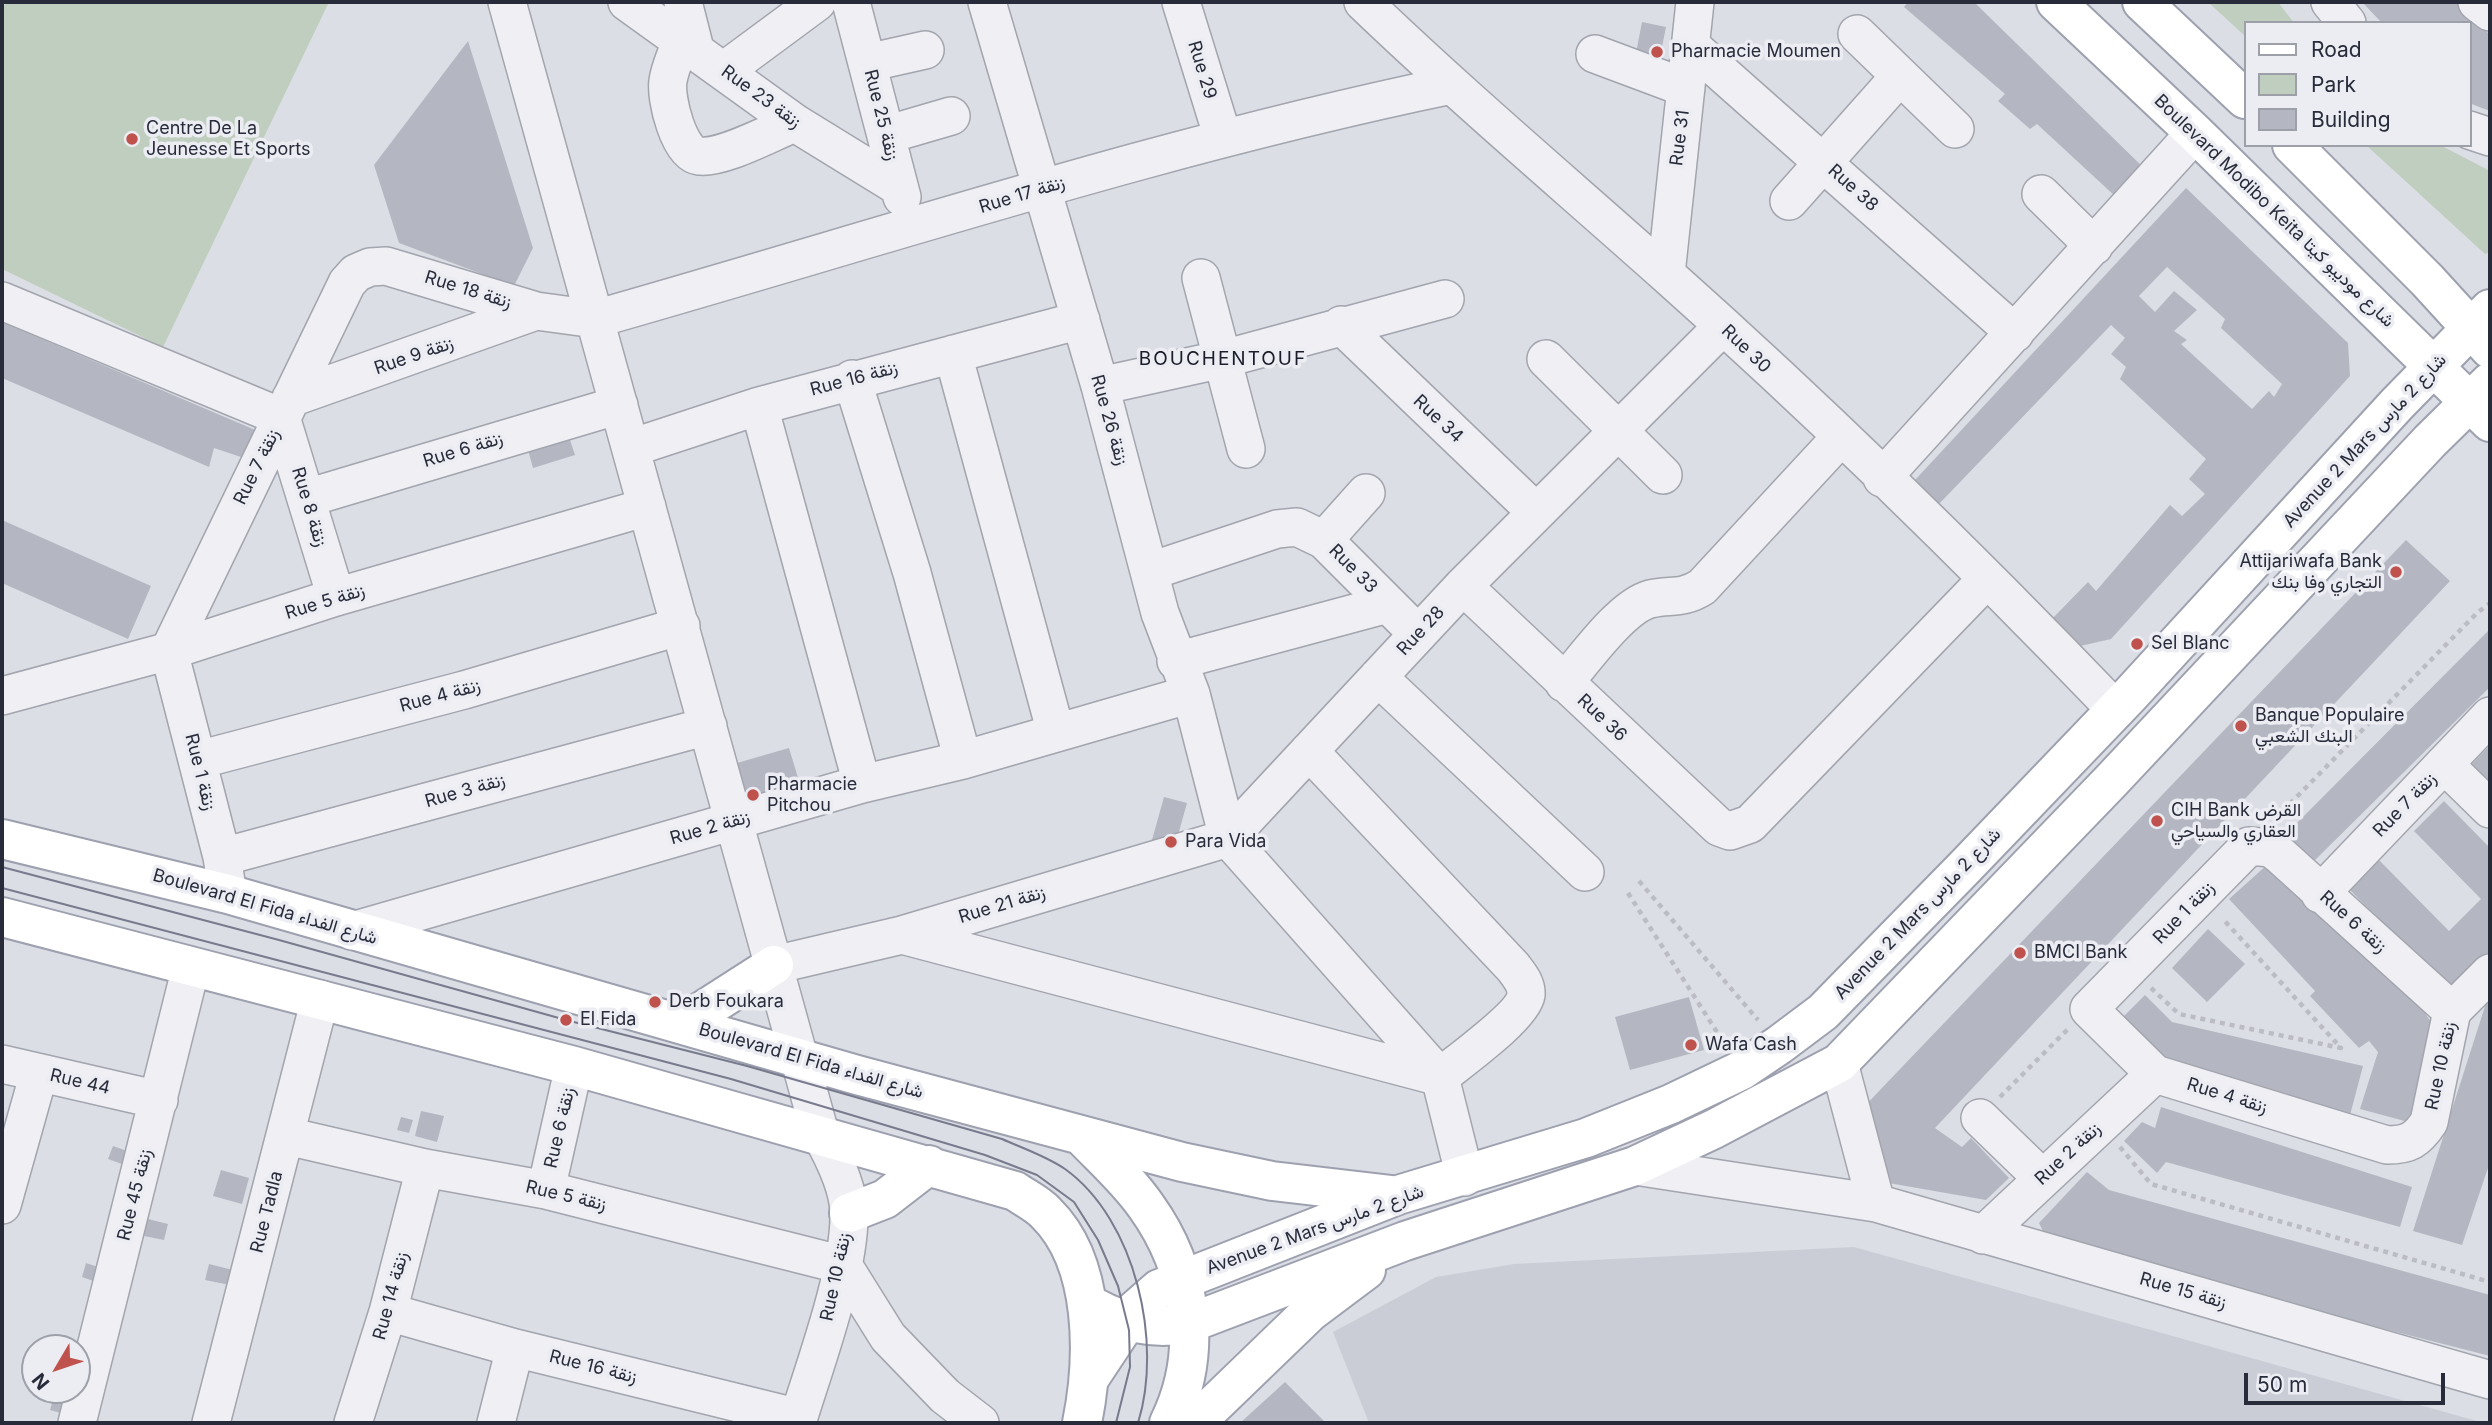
<!DOCTYPE html>
<html>
<head>
<meta charset="utf-8">
<style>
	body { margin:0 }
	#map { position:relative; width:2492px; height:1425px; overflow:hidden; background:#dcdee5; font-family:Inter,sans-serif }
	canvas { display:block }
	.frame { position:absolute; inset:0; border:4px solid #282b3a; pointer-events:none }
	.legend { position:absolute; left:2244px; top:21px; width:228px; height:126px; box-sizing:border-box; background:#ebedf3; border:2px solid #9d9fa9; margin:0; padding:9px 12px; list-style:none; font-size:21px; color:#282b3a }
	.legend li { display:flex; align-items:center; gap:14px; height:35px }
	.legend b { width:35px; border:2px solid #9d9fa9 }
	.north { position:absolute; left:21px; top:1334px; width:70px; height:70px; box-sizing:border-box; background:#ebedf3; border:2px solid #9d9fa9; border-radius:50%; rotate:231deg; font-size:19px; font-weight:700; line-height:28px; text-align:center; color:#282b3a }
	.north::after { content:''; display:block; margin:auto; width:24px; height:32px; background:#bf524c; clip-path:polygon(50% 0,100% 100%,50% 72%,0 100%) }
	.scale { position:absolute; left:2244px; top:1373px; width:201px; height:32px; box-sizing:border-box; border:4px solid #282b3a; border-top:0; padding-left:9px; font-size:21px; line-height:24px; white-space:nowrap; color:#282b3a; -webkit-text-stroke:5px #ebedf3; paint-order:stroke }
</style>
</head>
<body>
<div id="map">
<canvas width="2492" height="1425"></canvas>
<div class="frame"></div>
<ul class="legend">
<li><b style="height:9px;background:#fff"></b>Road</li>
<li><b style="height:19px;background:#bfcebe"></b>Park</li>
<li><b style="height:19px;background:#b4b7c1"></b>Building</li>
</ul>
<div class="north">N</div>
<div class="scale">50 m</div>
</div>
<script>
const g = document.querySelector('canvas').getContext('2d');
g.lineJoin = 'round';
function fillPath(path, color) {
  g.fillStyle = color;
  g.fill(path, 'evenodd');
}
function strokePath(path, color, width, dash) {
  g.strokeStyle = color;
  g.lineWidth = width;
  g.lineCap = dash ? 'butt' : 'round';
  g.setLineDash(dash || []);
  g.stroke(path);
}
function write(font, color, halo, rows, align = 'center') {
  g.font = font + ' Inter,Vazirmatn,sans-serif';
  g.lineWidth = 7;
  g.setLineDash([]);
  g.textBaseline = 'middle';
  g.strokeStyle = halo;
  g.fillStyle = color;
  for (const [text, x, y, turn = 0] of rows) {
    g.save();
    g.translate(x, y);
    g.rotate((+turn || 0) * Math.PI / 180);
    g.textAlign = isNaN(turn) ? turn : align;
    if (halo) g.strokeText(text, 0, 0);
    g.fillText(text, 0, 0);
    g.restore();
  }
}
fillPath(new Path2D(`
	M1854 1247 2484 1423H1369L1333 1332 1436 1277 1514 1264Z`), '#cbcdd6');
fillPath(new Path2D(`
	M6 2H329L163 347 2 269V10Z
	M2208 2H2278L2294 23H2245V36Z
	M2366 145H2440L2490 171V252L2485 254Z`), '#bfcebe');
fillPath(new Path2D(`
	M1908 2H1974L2148 172 2116 197 2037 124 2030 129 1998 101 2005 94 1904 7Z
	M2362 2H2458L2490 35V111L2469 103V23H2382Z
	M1642 22 1666 27 1660 57 1636 53Z
	M468 41 533 248 514 286 399 243 374 165Z
	M2186 188 2348 343 2350 376 2111 639 2076 647 2048 623 2088 582 2096 591 2170 505 2182 516 2205 494 2189 479 2206 459 2120 379 2126 367 2111 354 2125 338 2111 325 1939 504 1915 480ZM2167 267 2225 319 2221 328 2282 384 2274 397 2269 391 2252 409 2181 344 2187 340 2174 331 2197 310 2174 291 2155 312 2139 296Z
	M2 322 260 432 247 459 214 448 209 467 2 378Z
	M567 431 575 455 533 468 526 443Z
	M2 520 151 586 128 639 2 583Z
	M2406 540 2450 581 1935 1128 1962 1147 1971 1138 2009 1178 1986 1200 1877 1181 1858 1113Z
	M2490 629V687L2310 865 2283 837Z
	M2490 745V783L2471 765Z
	M789 748 802 791 749 806 737 763Z
	M1164 797 1187 803 1173 853 1150 847Z
	M2444 801 2490 848V955L2451 993 2349 889 2379 860 2449 931 2481 899 2414 831Z
	M2268 864 2413 995 2431 1022 2412 1123 2360 1109 2378 1052 2369 1041 2359 1048 2310 996 2315 991 2229 899Z
	M2208 929 2245 964 2207 1002 2172 968Z
	M2145 995 2172 1022 2363 1066 2349 1119 2156 1068 2113 1027Z
	M1689 997 1704 1050 1630 1070 1615 1017Z
	M2490 998V1162L2462 1245 2413 1231 2487 1000Z
	M2161 1107 2412 1187 2400 1227 2166 1162 2157 1173 2124 1141 2142 1122 2155 1128Z
	M421 1111 444 1116 437 1142 415 1136Z
	M401 1117 413 1120 409 1133 397 1130Z
	M113 1146 130 1152 125 1165 108 1159Z
	M221 1170 249 1178 242 1204 213 1196Z
	M2087 1172 2109 1190 2490 1295V1356L2049 1243 2039 1223Z
	M148 1219 168 1224 164 1240 144 1236Z
	M86 1263 101 1268 96 1282 82 1277Z
	M209 1264 233 1270 230 1285 205 1280Z
	M1285 1382 1326 1423H1240Z
	M55 1392 68 1396 64 1414 50 1410Z`), '#b4b7c1');
const minor = new Path2D(`
	M507 2 820 1133C833 1156 849 1188 849 1214 850 1271 814 1367 797 1423
	M627 2 795 123 899 187
	M683 2 695 49
	M851 2 902 197
	M987 2 1100 386 1160 613 1191 694 1228 838 1440 1077 1465 1177
	M1181 2 1223 138
	M1363 2C1461 96 1565 184 1667 275 1822 413 1972 560 2116 710
	M2330 2 2347 23
	M2477 2 2490 12
	M1857 34 1955 129
	M681 40C677 54 670 67 668 81 665 98 679 154 699 156 723 159 771 132 795 123
	M1690 45 2015 333
	M1595 54 1686 88
	M867 63 925 50
	M725 70 817 2
	M2469 130 2490 137
	M886 135 951 116
	M2041 194 2094 246
	M1789 201 1900 76
	M1666 274 1695 2
	M1201 278 1246 449
	M2 301 281 417 336 597
	M1341 325 1536 512
	M953 354 1056 733
	M1546 359 1663 475
	M852 379 912 573 963 760
	M1100 386 1223 359 1445 299
	M291 398 536 311
	M759 406 862 784
	M631 448 759 406 1081 320
	M1882 478 2195 133
	M307 498 619 405
	M1324 540 1366 493
	M1151 571 1277 529 1297 527 1324 540 1418 634
	M1463 586 1719 827 1730 831 1750 824 1986 580
	M1176 661 1388 604
	M1378 677 1585 872
	M1564 683C1584 660 1621 607 1650 599 1671 594 1681 600 1702 587L1840 438
	M2 696 169 651 336 597 647 507
	M198 760 464 690 681 626
	M2444 764 2490 809
	M1228 838 1463 586 1723 326
	M222 857 708 726
	M228 894 222 857 169 651 347 283 356 273 370 267 386 266 536 311 595 319C880 238 1162 145 1452 85
	M2320 894 2490 716
	M352 931 862 784 963 760 1191 694
	M902 935 1440 1077C1458 1062 1523 1016 1526 995 1527 984 1519 975 1513 967L1309 751
	M774 965 902 935 1228 838
	M2452 1011 2281 856 2271 848 2249 846 2089 1009 2155 1074 2387 1145C2409 1145 2417 1140 2429 1122L2452 1011 2490 973
	M1839 1063 1876 1203
	M2 1064 159 1100
	M1980 1118 2042 1178
	M287 1136 425 1168 546 1190 843 1265 888 1337 945 1396 980 1423
	M1635 1166 1876 1203 2490 1380
	M546 1190 574 1066
	M2 1205 39 1073
	M1983 1235 2155 1074
	M388 1312 515 1348 799 1418
	M77 1423 191 967
	M211 1423 320 999
	M353 1423 388 1312 425 1168
	M496 1423 515 1348`);
const major = new Path2D(`
	M2056 2 2195 133 2490 422
	M2142 2 2245 99
	M2292 145 2427 280 2490 349
	M2 839 228 894 857 1075 1182 1162 1272 1181 1392 1195
	M2 917 574 1066 1015 1191C1025 1198 1038 1204 1046 1213 1097 1263 1095 1359 1082 1423
	M682 1024 774 965
	M1081 1135C1103 1158 1128 1180 1146 1206 1192 1270 1204 1352 1169 1423
	M849 1213 885 1199 929 1165
	M1087 1303C1118 1322 1154 1331 1190 1323L1405 1241 1635 1166 1714 1129 1839 1063 2111 781 2430 441 2490 382
	M1089 1379 1134 1311 1159 1289 1398 1195 1586 1138 1671 1104 1742 1070 1779 1045 1823 1012 1965 867 2129 696 2397 404 2490 309
	M1195 1423 1310 1312 1366 1270`);
strokePath(minor, '#a2a5ae', 40);
strokePath(major, '#9da1af', 42);
strokePath(new Path2D(`
	M2276 818 2477 613 2490 603
	M1639 881 1758 1020
	M1628 893 1724 1043
	M2151 988 2179 1014 2341 1048 2222 918
	M2000 1097 2068 1029
	M2120 1147 2151 1184 2490 1282`), '#bbbcc4', 4.5, [5, 5]);
strokePath(minor, '#efeff4', 37);
strokePath(major, '#fff', 38);
strokePath(new Path2D(`
	M2 867 279 940 566 1020 747 1066 1002 1139C1022 1148 1046 1156 1065 1169 1136 1220 1163 1343 1138 1423
	M2 888 731 1079 985 1155 1037 1175 1074 1202 1098 1240 1118 1286 1129 1330 1130 1367 1116 1423`), '#787b8d', 2);
for (const [x, y, r, color] of [
	[1657,52,7,"#bf524c"],
	[132,139,7,"#bf524c"],
	[2396,572,7,"#bf524c"],
	[2137,644,7,"#bf524c"],
	[2241,726,7,"#bf524c"],
	[753,795,7,"#bf524c"],
	[2157,821,7,"#bf524c"],
	[1171,842,7,"#bf524c"],
	[2020,953,7,"#bf524c"],
	[655,1002,7,"#bf524c"],
	[566,1020,7,"#bf524c"],
	[1691,1045,7,"#bf524c"]
]) {
  const dot = new Path2D();
  dot.arc(x, y, r, 0, 2 * Math.PI);
  g.fillStyle = color;
  g.fill(dot);
  strokePath(dot, '#ebedf3', 2.5);
}
write('18px', '#282b3a', '#ebedf3', [
	["Pharmacie Moumen",1671,52],
	["Centre De La",146,129],
	["Jeunesse Et Sports",146,150],
	["Attijariwafa Bank",2382,562,"right"],
	["التجاري وفا بنك",2382,583,"right"],
	["Sel Blanc",2151,644],
	["Banque Populaire",2255,716],
	["البنك الشعبي",2255,737],
	["Pharmacie",767,785],
	["Pitchou",767,806],
	["CIH Bank القرض",2171,811],
	["العقاري والسياحي",2171,832],
	["Para Vida",1185,842],
	["BMCI Bank",2034,953],
	["Derb Foukara",669,1002],
	["El Fida",580,1020],
	["Wafa Cash",1705,1045]
], 'left');
write('18px', '#282b3a', '#ebedf3', [
	["Rue 29",1202,70,73],
	["Rue 23 زنقة",761,97,36],
	["Rue 25 زنقة",881,115,76],
	["Rue 31",1680,138,-83],
	["Rue 38",1853,188,42],
	["Rue 17 زنقة",1022,195,-17],
	["Boulevard Modibo Keita شارع موديبو كيتا",2274,211,44],
	["Rue 18 زنقة",468,290,17],
	["Rue 30",1746,349,44],
	["Rue 9 زنقة",414,356,-19],
	["Rue 16 زنقة",854,379,-15],
	["Rue 34",1438,419,43],
	["Rue 26 زنقة",1109,420,74],
	["Avenue 2 Mars شارع 2 مارس",2365,441,-47],
	["Rue 6 زنقة",463,450,-17],
	["Rue 7 زنقة",257,467,-64],
	["Rue 8 زنقة",309,507,73],
	["Rue 33",1353,569,45],
	["Rue 5 زنقة",325,602,-17],
	["Rue 28",1421,631,-47],
	["Rue 4 زنقة",440,696,-15],
	["Rue 36",1602,718,43],
	["Rue 1 زنقة",200,772,76],
	["Rue 3 زنقة",465,791,-16],
	["Rue 7 زنقة",2405,805,-46],
	["Rue 2 زنقة",710,828,-16],
	["Rue 21 زنقة",1002,905,-17],
	["Boulevard El Fida شارع الفداء",265,907,16],
	["Rue 1 زنقة",2184,913,-46],
	["Avenue 2 Mars شارع 2 مارس",1918,914,-46],
	["Rue 6 زنقة",2353,922,42],
	["Boulevard El Fida شارع الفداء",811,1061,16],
	["Rue 10 زنقة",2441,1066,-78],
	["Rue 44",80,1082,13],
	["Rue 4 زنقة",2227,1096,17],
	["Rue 6 زنقة",560,1128,-77],
	["Rue 2 زنقة",2068,1154,-43],
	["Rue 45 زنقة",135,1195,-76],
	["Rue 5 زنقة",566,1196,13],
	["Rue Tadla",267,1212,-76],
	["Avenue 2 Mars شارع 2 مارس",1315,1230,-20],
	["Rue 10 زنقة",836,1277,-78],
	["Rue 15 زنقة",2183,1291,16],
	["Rue 14 زنقة",391,1296,-75],
	["Rue 16 زنقة",593,1367,14]
]);
g.letterSpacing = '2px';
write('19px', '#1a1c2a', '#ebedf3', [
	["BOUCHENTOUF",1223,359]
]);
g.letterSpacing = '0px';
</script>
</body>
</html>
